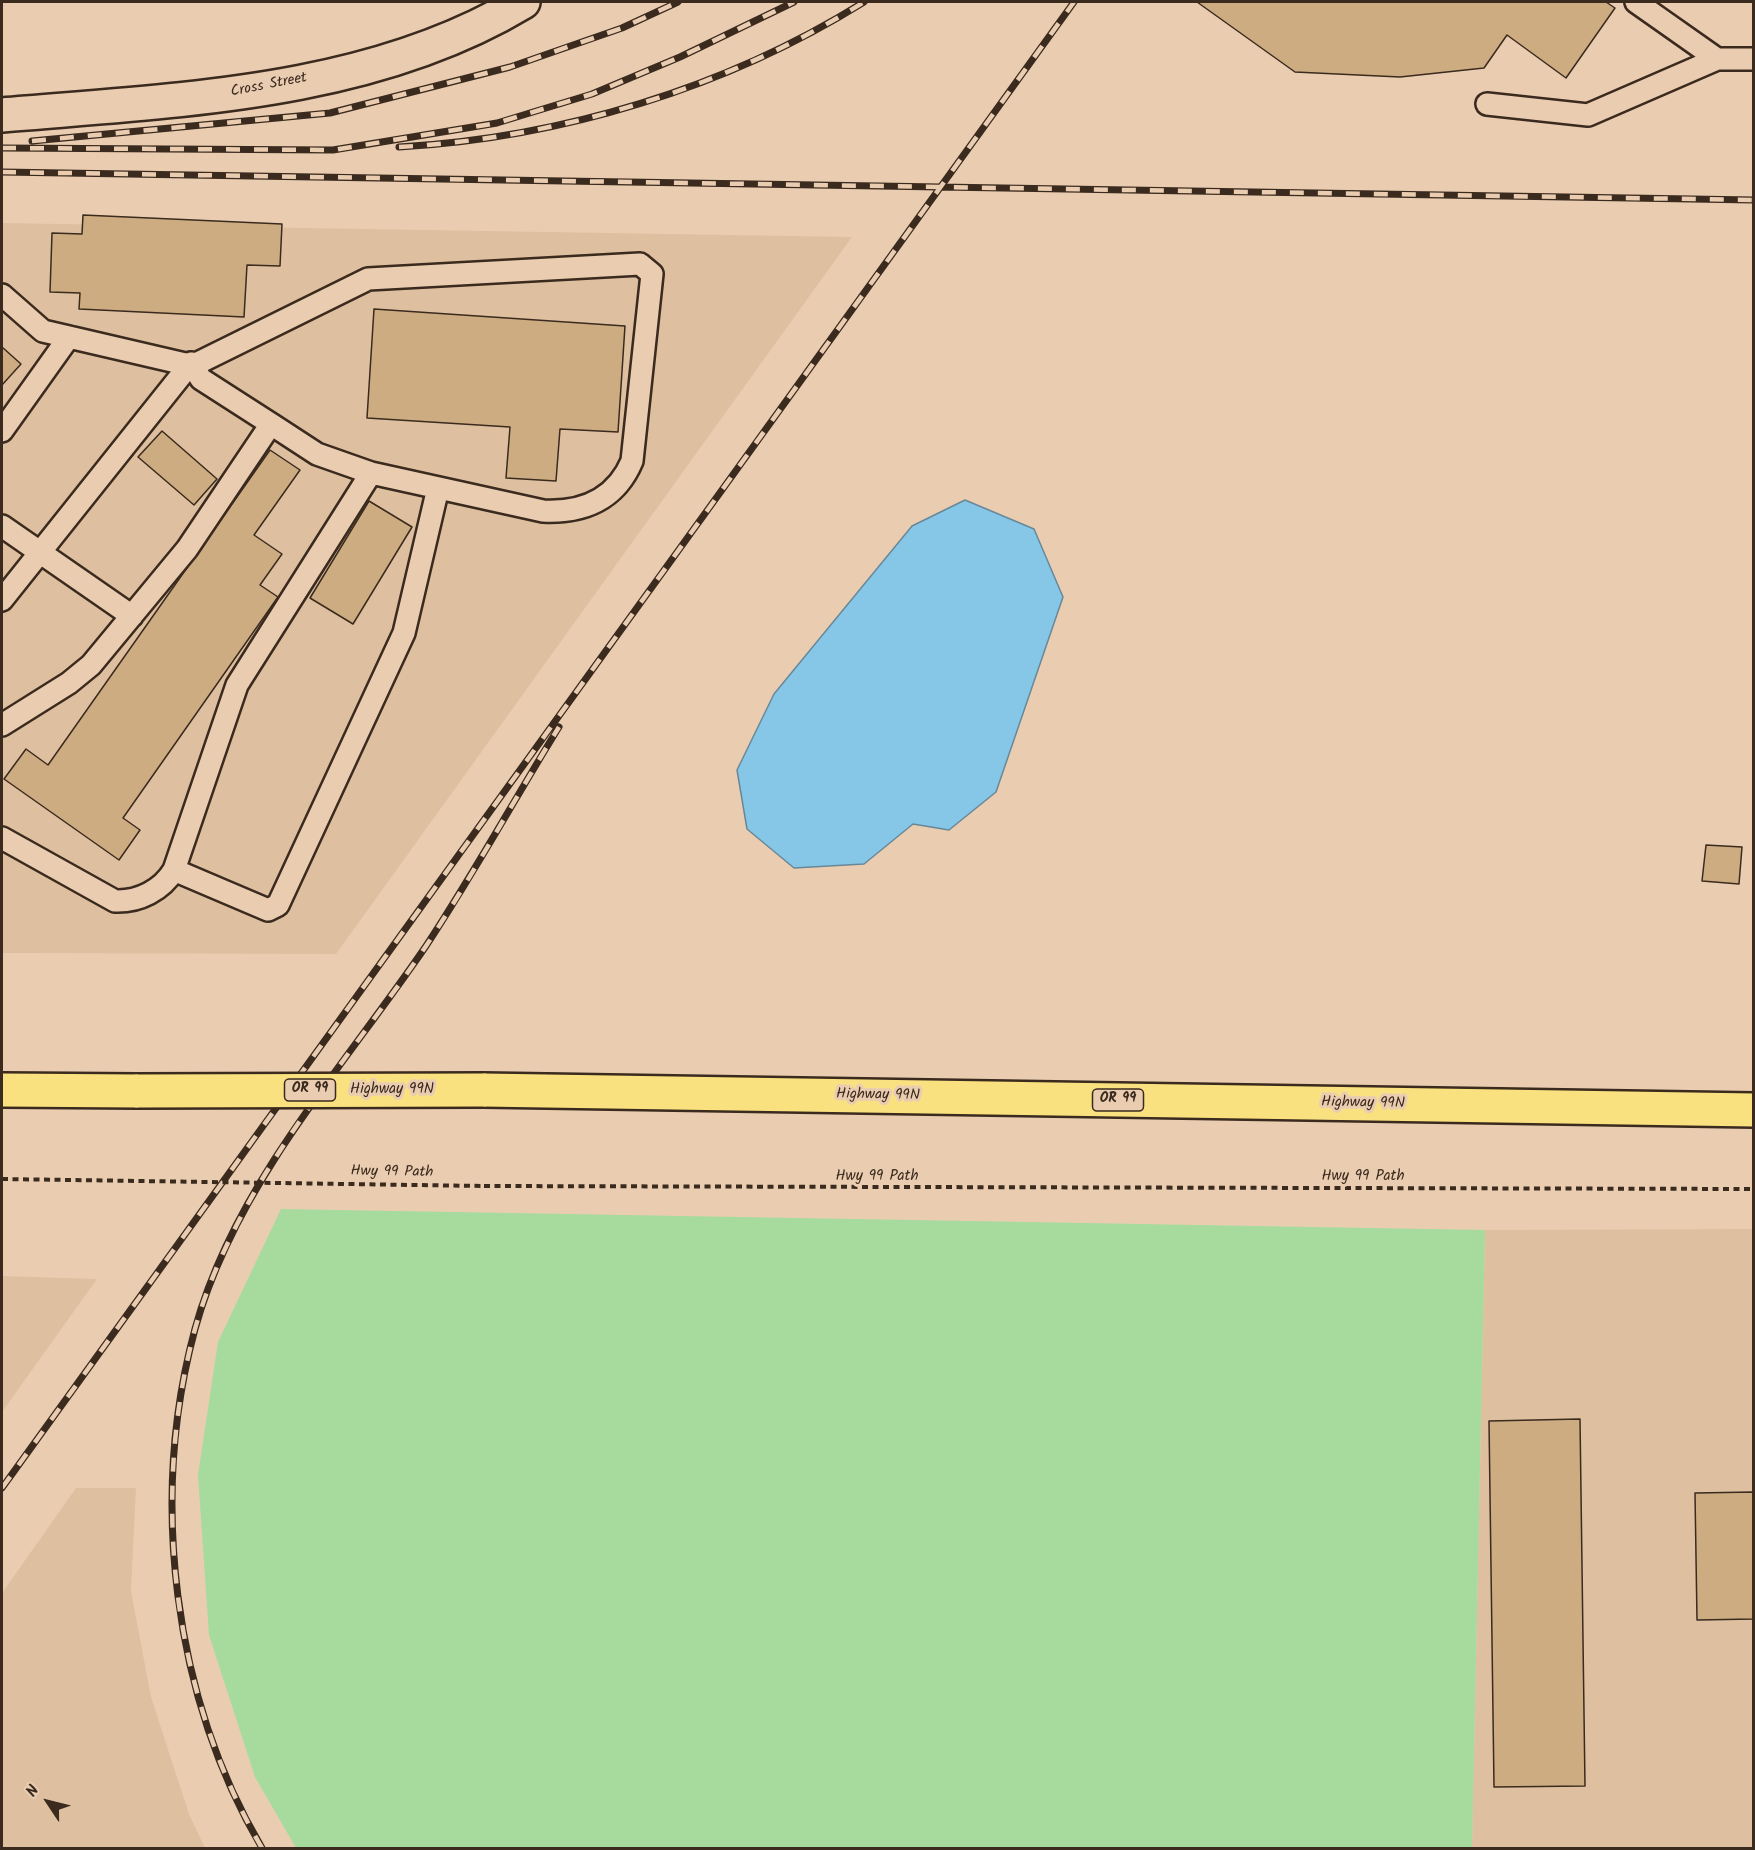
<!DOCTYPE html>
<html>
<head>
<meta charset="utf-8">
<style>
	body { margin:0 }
	#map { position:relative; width:1755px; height:1850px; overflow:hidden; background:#eacdb1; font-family:Kalam,sans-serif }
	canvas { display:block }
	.frame { position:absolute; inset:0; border:3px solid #3b2a1e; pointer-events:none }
	.north { position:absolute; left:18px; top:1772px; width:60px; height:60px; -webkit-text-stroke:4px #eacdb1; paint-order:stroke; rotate:305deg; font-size:16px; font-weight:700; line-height:24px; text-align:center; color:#3b2a1e }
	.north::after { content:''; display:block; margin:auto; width:21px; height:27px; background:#3b2a1e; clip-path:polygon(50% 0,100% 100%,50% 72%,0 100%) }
</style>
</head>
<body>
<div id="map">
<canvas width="1755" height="1850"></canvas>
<div class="frame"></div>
<div class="north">N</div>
</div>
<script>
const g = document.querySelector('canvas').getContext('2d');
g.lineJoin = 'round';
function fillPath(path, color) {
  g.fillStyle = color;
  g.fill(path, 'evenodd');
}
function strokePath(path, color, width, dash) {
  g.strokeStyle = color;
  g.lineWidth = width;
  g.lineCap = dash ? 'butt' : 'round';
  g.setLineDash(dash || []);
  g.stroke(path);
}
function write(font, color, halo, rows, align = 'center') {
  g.font = font + ' Kalam,sans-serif';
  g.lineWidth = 6;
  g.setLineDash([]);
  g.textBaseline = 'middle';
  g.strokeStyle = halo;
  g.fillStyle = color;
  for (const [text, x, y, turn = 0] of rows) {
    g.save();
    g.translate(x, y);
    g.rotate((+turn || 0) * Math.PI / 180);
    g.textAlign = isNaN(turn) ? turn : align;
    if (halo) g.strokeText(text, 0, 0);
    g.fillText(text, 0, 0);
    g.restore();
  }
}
fillPath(new Path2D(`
	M2 223 852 237 336 954 2 953Z
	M1753 1229V1848H1472L1485 1230Z
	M2 1276 97 1279 2 1412Z
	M76 1488H136L131 1591 151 1697 189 1814 205 1848H2V1593Z`), '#dec0a0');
fillPath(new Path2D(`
	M281 1209 1485 1230 1472 1848H296L255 1777 209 1635 198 1475 218 1342Z`), '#a6db9d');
const water = new Path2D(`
	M965 500 1034 529 1063 597 996 792 949 830 913 824 864 864 794 868 747 829 737 770 774 694 912 526Z`);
fillPath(water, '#86c6e7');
strokePath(water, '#688897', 1.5);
const building = new Path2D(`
	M1197 2H1606L1615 8 1566 78 1507 35 1484 68 1400 77 1295 72Z
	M83 215 282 224 280 266 247 265 244 317 79 309 80 293 50 292 52 233 82 234Z
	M374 309 625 326 618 432 560 429 556 481 506 478 510 427 367 418Z
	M2 347 21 364 2 385Z
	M162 431 217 479 194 505 138 457Z
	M270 450 300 470 254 535 282 554 260 585 278 597 123 818 140 830 119 860 4 779 26 749 48 765Z
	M369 501 412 527 353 624 310 598Z
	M1706 845 1742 847 1739 884 1702 881Z
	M1580 1419 1585 1786 1494 1787 1489 1421Z
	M1754 1492V1619L1697 1620 1695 1493Z`);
fillPath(building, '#cdac82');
strokePath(building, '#3b2a1e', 1.5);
const lane = new Path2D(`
	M1636 2 1717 59
	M1487 104 1588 115 1717 59H1754
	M2 295 43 331 185 364 198 363 368 279 640 264 652 274 632 461C616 499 584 513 543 511L371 473 237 685 174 870C162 890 139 902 115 901L2 838
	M271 424 317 454 371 473
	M2 431 69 337
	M2 526 132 616
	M2 600 191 363 201 379 271 424 187 549 91 665 69 683 2 725
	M174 870 268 910 278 905 404 633 438 488`);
const street = new Path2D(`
	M2 115C176 100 369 95 523 2`);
const primary = new Path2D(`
	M2 1090 138 1091
	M483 1090 1754 1110`);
strokePath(lane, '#3b2a1e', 26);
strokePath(street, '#3b2a1e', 38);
strokePath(primary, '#3b2a1e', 38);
strokePath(new Path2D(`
	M484 1186 1754 1189`), '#3b2a1e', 4, [6, 4.5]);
strokePath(lane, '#eacdb1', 21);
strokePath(street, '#eacdb1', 33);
strokePath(primary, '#fae180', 33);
const rail = new Path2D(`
	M32 141 330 113 510 67 622 28 678 2
	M399 147C561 138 726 88 864 2
	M2 148 333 150 497 123 592 94 680 57 794 2
	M2 172 1754 200
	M2 1488 1074 2
	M262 1848C173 1697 149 1499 195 1329 211 1271 242 1210 274 1160 321 1086 377 1018 426 946 473 875 514 800 559 727`);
strokePath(rail, '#3b2a1e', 7);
strokePath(rail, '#eacdb1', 4.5, [14]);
const primaryBridge = new Path2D(`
	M138 1091 483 1090`);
strokePath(primaryBridge, '#3b2a1e', 38, []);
strokePath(new Path2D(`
	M2 1179 484 1186`), '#3b2a1e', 4, [6, 4.5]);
strokePath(primaryBridge, '#fae180', 33);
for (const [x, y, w] of [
	[310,1090,51],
	[1118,1100,51]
]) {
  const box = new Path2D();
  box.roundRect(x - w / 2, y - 11, w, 22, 4.5);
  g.fillStyle = '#eacdb1';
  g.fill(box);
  strokePath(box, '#3b2a1e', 1.5);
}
write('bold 14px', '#3b2a1e', null, [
	["OR 99",310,1090],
	["OR 99",1118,1100]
]);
write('15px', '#3b2a1e', '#eacdb1', [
	["Cross Street",269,86,-11],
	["Highway 99N",392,1090],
	["Highway 99N",878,1096,1],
	["Highway 99N",1363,1104,1],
	["Hwy 99 Path",392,1173,1],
	["Hwy 99 Path",877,1177],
	["Hwy 99 Path",1363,1177]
]);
</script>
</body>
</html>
